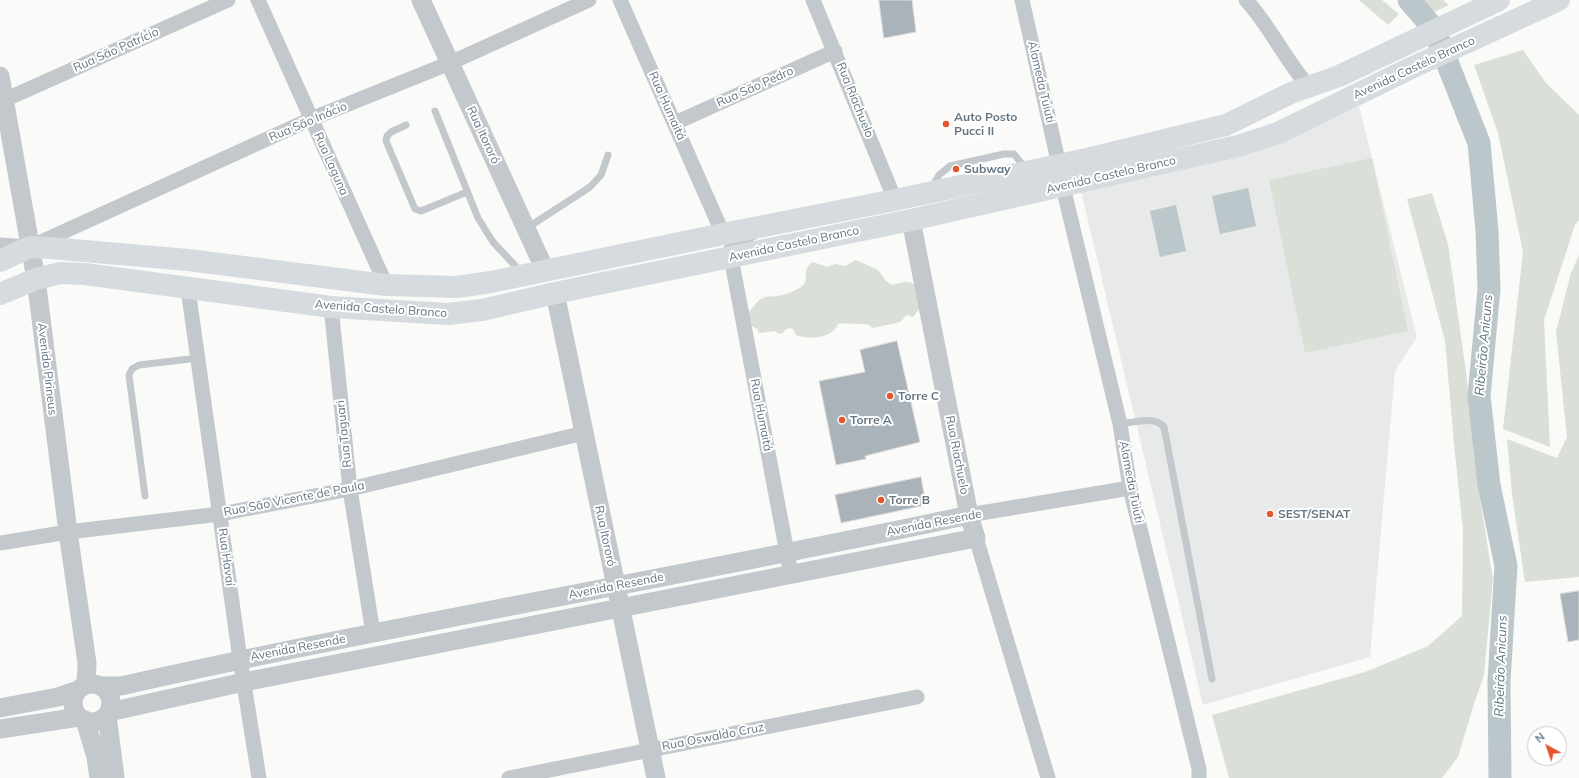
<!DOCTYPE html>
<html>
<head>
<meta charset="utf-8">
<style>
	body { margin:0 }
	#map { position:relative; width:1579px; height:778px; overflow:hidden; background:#fafaf8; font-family:Mulish,sans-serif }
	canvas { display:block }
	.north { position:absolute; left:1527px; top:726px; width:40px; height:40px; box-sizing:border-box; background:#fff; border:1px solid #c1c8cd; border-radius:50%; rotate:320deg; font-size:11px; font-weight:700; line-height:16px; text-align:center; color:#657683 }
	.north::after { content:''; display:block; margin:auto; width:14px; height:18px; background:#e4572e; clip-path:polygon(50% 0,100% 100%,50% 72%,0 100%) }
</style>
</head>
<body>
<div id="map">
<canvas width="1579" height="778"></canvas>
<div class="north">N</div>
</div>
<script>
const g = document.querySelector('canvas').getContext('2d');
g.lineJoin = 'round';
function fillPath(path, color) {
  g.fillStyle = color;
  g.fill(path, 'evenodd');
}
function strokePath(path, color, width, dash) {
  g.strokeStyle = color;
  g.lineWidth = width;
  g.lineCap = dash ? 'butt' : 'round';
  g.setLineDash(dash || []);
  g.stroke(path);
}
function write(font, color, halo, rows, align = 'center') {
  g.font = font + ' Mulish,sans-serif';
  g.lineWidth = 4;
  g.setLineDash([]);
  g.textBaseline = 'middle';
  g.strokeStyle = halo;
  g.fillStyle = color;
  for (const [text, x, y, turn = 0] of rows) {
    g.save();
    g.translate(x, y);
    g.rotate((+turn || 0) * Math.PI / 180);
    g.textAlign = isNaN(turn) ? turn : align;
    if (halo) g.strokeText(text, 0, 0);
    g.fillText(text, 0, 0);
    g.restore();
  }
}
fillPath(new Path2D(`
	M1359 106 1417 337 1395 371 1370 657 1203 705 1081 191 1086 187 1256 152Z`), '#e8e9e9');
fillPath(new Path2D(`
	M1359 0H1382L1399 14 1388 25Z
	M1420 0H1443L1449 5 1434 12Z
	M1523 50 1546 83 1579 115V220L1575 225 1544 320 1550 447 1503 429 1523 252 1498 133 1474 65Z
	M1372 158 1408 331 1305 353 1269 180Z
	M1432 193 1448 244 1466 372 1479 493 1493 579 1484 675 1473 707 1458 757 1442 778H1229L1212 715 1365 672 1428 646 1462 616 1463 531 1454 444 1445 341 1407 199Z
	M1579 255V577L1525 582 1512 494 1507 439 1557 458 1567 437 1556 332 1571 273Z
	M856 260 878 270 886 281 892 285C896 284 900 283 904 282 919 279 919 298 920 308L913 317 907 315 900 322 873 328 867 324C856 325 848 322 838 324 832 339 808 340 796 335L792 328 786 329 783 333 778 334 775 331 759 333 757 329 750 325 749 312C754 306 758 299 765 297 769 296 774 297 777 296 785 295 795 291 801 287 811 280 800 270 813 262L827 267 836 264 845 266Z`), '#dadfd7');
fillPath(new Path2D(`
	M1248 188 1256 226 1220 234 1212 196Z
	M1176 205 1186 251 1160 257 1150 211Z`), '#bbc7cb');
strokePath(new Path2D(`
	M1409 0 1434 29 1479 143 1487 231 1489 289 1479 396 1489 485 1506 566 1499 681 1500 778`), '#bbc7cb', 23);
const building = new Path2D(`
	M879 0H912L916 32 884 38Z
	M897 341 920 442 865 456 866 459 836 465 819 381 865 372 860 350Z
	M921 477 926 505 841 523 835 495Z
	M1579 591V640L1568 642 1560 594Z`);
fillPath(building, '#aab3b9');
strokePath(building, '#dcdcda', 1);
strokePath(new Path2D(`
	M435 111 478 218 493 242 522 273
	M406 125 391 132 387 136 386 141 415 209 421 211 467 192
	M932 187 939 175 950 166 1004 154H1014L1026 169
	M527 228 590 187 601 175 608 155
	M1120 424C1134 423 1154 415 1164 427L1212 679
	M145 496 129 375 132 369 139 365 198 358`), '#c3c8cc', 7);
strokePath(new Path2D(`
	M258 0 386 285
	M620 0 723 234
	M813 0 895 200
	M1022 0 1059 165
	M1246 0C1270 26 1285 60 1309 87
	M0 102 228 0
	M675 123 835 51
	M1063 187 1120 424 1130 488 1199 769V778
	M752 233 733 244 730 252 791 574
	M0 245 30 247 311 119 450 63 589 0
	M188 289 240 659 259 778
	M331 307 350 489 373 633
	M969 515 1130 488
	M976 538 1048 778
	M0 543 68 532 220 514 350 489 584 433
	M509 778 917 697`), '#c3c8cc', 15);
strokePath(new Path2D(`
	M421 0 545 270
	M0 76 36 279 68 532 87 663 86 684
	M555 293 656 778
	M73 703a19 19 0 1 1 38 0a19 19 0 1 1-38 0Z
	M102 686H121C402 623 687 576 969 515
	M0 708 58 697 78 690
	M109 712 244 682 976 538 969 515 911 220
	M107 715 115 778
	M85 720 96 757 99 778
	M0 729 79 717`), '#c3c8cc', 19);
strokePath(new Path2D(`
	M0 261 30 247 50 248 188 260 386 285 457 287 491 282 723 234 895 200 1087 159 1226 125 1291 93 1339 76 1499 0`), '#d6dbdf', 22);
strokePath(new Path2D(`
	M0 294 36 279 60 273 85 274 331 307 448 314 482 310 555 293 911 220 1238 146 1278 133 1411 68 1559 0`), '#d6dbdf', 22);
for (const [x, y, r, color] of [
	[946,124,4,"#e4572e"],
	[956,169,4,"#e4572e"],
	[890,396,4,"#e4572e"],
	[842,420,4,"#e4572e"],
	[881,500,4,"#e4572e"],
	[1270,514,4,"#e4572e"]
]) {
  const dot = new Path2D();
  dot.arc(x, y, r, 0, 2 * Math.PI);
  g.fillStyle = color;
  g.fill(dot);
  strokePath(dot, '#fff', 1.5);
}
write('12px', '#657683', '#fff', [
	["Rua São Patrício",116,50,-24],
	["Avenida Castelo Branco",1414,68,-25],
	["Alameda Tuiuti",1041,82,77],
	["Rua São Pedro",755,87,-24],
	["Rua Riachuelo",855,100,68],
	["Rua Humaitá",667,106,66],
	["Rua São Inácio",308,122,-23],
	["Rua Itororó",483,135,65],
	["Rua Laguna",331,164,66],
	["Avenida Castelo Branco",1111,175,-13],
	["Avenida Castelo Branco",794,244,-12],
	["Avenida Castelo Branco",381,309,4],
	["Avenida Pirineus",47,369,83],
	["Rua Humaitá",761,415,79],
	["Rua Taguari",344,434,-96],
	["Rua Riachuelo",957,455,79],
	["Alameda Tuiuti",1131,482,79],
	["Rua São Vicente de Paula",294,499,-11],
	["Avenida Resende",934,523,-11],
	["Rua Itororó",605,536,78],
	["Rua Havaí",226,557,82],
	["Avenida Resende",616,586,-11],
	["Avenida Resende",298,648,-11],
	["Rua Oswaldo Cruz",713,737,-11]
]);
write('bold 12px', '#657683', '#fff', [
	["Auto Posto",954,117],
	["Pucci II",954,131],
	["Subway",964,169],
	["Torre C",898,396],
	["Torre A",850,420],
	["Torre B",889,500],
	["SEST/SENAT",1278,514]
], 'left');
write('italic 13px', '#60757c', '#fff', [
	["Ribeirão Anicuns",1484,345,-85],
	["Ribeirão Anicuns",1501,666,-88]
]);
</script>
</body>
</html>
